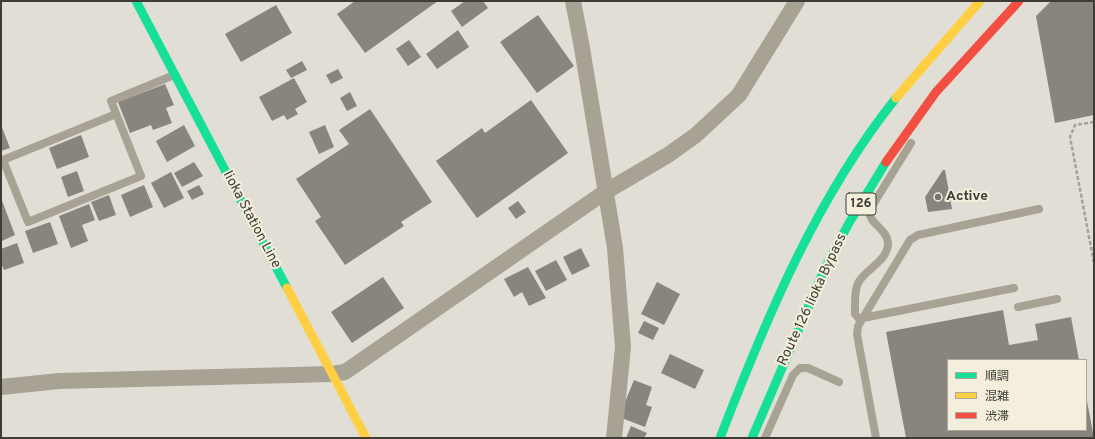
<!DOCTYPE html>
<html>
<head>
<meta charset="utf-8">
<style>
	body { margin:0 }
	#map { position:relative; width:1095px; height:439px; overflow:hidden; background:#e1ded5; font-family:Overpass,"Noto Sans JP",sans-serif }
	canvas { display:block }
	.frame { position:absolute; inset:0; border:2px solid #3e3c35; pointer-events:none }
	.legend { position:absolute; left:947px; top:359px; width:140px; height:72px; box-sizing:border-box; background:#f4eedd; border:1px solid #aba79a; margin:0; padding:5px 7px; list-style:none; font-size:12px; color:#3e3c35 }
	.legend li { display:flex; align-items:center; gap:8px; height:20px }
	.legend b { width:20px; border:1px solid #aba79a }
</style>
</head>
<body>
<div id="map">
<canvas width="1095" height="439"></canvas>
<div class="frame"></div>
<ul class="legend">
<li><b style="height:5px;background:#16e098"></b>順調</li>
<li><b style="height:5px;background:#ffcf43"></b>混雑</li>
<li><b style="height:5px;background:#f24e42"></b>渋滞</li>
</ul>
</div>
<script>
const g = document.querySelector('canvas').getContext('2d');
g.lineJoin = 'round';
function fillPath(path, color) {
  g.fillStyle = color;
  g.fill(path, 'evenodd');
}
function strokePath(path, color, width, dash) {
  g.strokeStyle = color;
  g.lineWidth = width;
  g.lineCap = dash ? 'butt' : 'round';
  g.setLineDash(dash || []);
  g.stroke(path);
}
function write(font, color, halo, rows, align = 'center') {
  g.font = font + ' Overpass,sans-serif';
  g.lineWidth = 4;
  g.setLineDash([]);
  g.textBaseline = 'middle';
  g.strokeStyle = halo;
  g.fillStyle = color;
  for (const [text, x, y, turn = 0] of rows) {
    g.save();
    g.translate(x, y);
    g.rotate((+turn || 0) * Math.PI / 180);
    g.textAlign = isNaN(turn) ? turn : align;
    if (halo) g.strokeText(text, 0, 0);
    g.fillText(text, 0, 0);
    g.restore();
  }
}
fillPath(new Path2D(`
	M355 1H438L365 53 337 14Z
	M465 1H483L488 8 462 27 451 11Z
	M1051 1H1094V115L1055 123 1036 16Z
	M276 5 292 33 241 62 225 34Z
	M538 15 574 66 537 93 500 42Z
	M458 30 469 47 437 69 426 54Z
	M409 40 421 57 408 66 396 49Z
	M302 61 307 70 291 78 286 70Z
	M338 69 343 78 331 84 326 75Z
	M294 78 307 102 295 109 298 114 287 120 284 115 272 121 259 97Z
	M165 84 174 105 166 108 172 123 153 130 151 125 130 133 118 102Z
	M350 92 357 106 347 111 340 98Z
	M531 100 568 153 477 218 436 161 482 128 485 133Z
	M370 109 432 202 401 222 404 226 345 265 315 221 321 217 296 179 349 144 339 130Z
	M1 125 10 148 1 151Z
	M184 125 195 146 167 162 156 141Z
	M325 125 334 147 319 154 309 132Z
	M81 135 89 157 57 169 49 148Z
	M194 162 203 176 182 187 174 173Z
	M943 170H945L952 209 928 212 925 197Z
	M77 171 84 191 68 197 61 177Z
	M171 172 184 198 164 208 151 183Z
	M144 185 153 207 130 217 121 195Z
	M199 185 204 194 192 200 187 191Z
	M109 195 116 215 99 221 91 202Z
	M1 198 15 235 2 241 1 239Z
	M518 201 526 212 516 219 508 208Z
	M89 204 95 220 82 225 88 241 71 248 59 216Z
	M50 222 58 244 33 253 25 231Z
	M17 243 24 263 4 270 1 263V249Z
	M581 248 590 266 572 275 563 257Z
	M556 260 567 280 546 291 535 271Z
	M528 267 546 298 529 306 522 292 514 297 504 279Z
	M383 277 404 308 352 343 331 312Z
	M657 282 680 294 664 325 641 314Z
	M1003 310 1009 345 1038 340 1035 324 1071 317 1079 360H948V430H1086L1087 401 1094 438H906L886 332Z
	M644 321 659 328 653 340 638 333Z
	M670 354 704 370 695 389 661 373Z
	M634 380 652 387 646 405 652 407 645 427 619 417Z
	M631 426 647 433 644 438H626Z`), '#87857e');
strokePath(new Path2D(`
	M1094 122 1075 125 1070 137 1094 263`), '#a6a296', 2.5, [4, 2]);
strokePath(new Path2D(`
	M116 114 3 160 28 222 141 176 111 101 174 75
	M1018 307 1057 299
	M863 318 1014 288
	M861 321 855 314C855 304 854 292 858 283 865 269 889 261 888 242 886 228 870 225 869 211L911 143
	M765 438 793 375 800 368H808L839 382
	M876 438 857 334 858 326 910 240 918 235 1039 209`), '#a7a293', 8);
strokePath(new Path2D(`
	M573 1 582 48 615 248 623 347 614 438
	M1 387 59 381 332 374 345 372 605 192 668 155 696 135 739 95 797 1`), '#a7a293', 16);
strokePath(new Path2D(`
	M136 1 287 288
	M720 438C766 319 816 198 896 98
	M752 438 825 268 849 223 886 162`), '#16e098', 9);
strokePath(new Path2D(`
	M896 98 980 1
	M287 288 366 438`), '#ffcf43', 9);
strokePath(new Path2D(`
	M886 162 936 92 1019 1`), '#f24e42', 9);
for (const [x, y, r, color] of [
	[938,197,4,"#77756d"]
]) {
  const dot = new Path2D();
  dot.arc(x, y, r, 0, 2 * Math.PI);
  g.fillStyle = color;
  g.fill(dot);
  strokePath(dot, '#f4eedd', 1.5);
}
for (const [x, y, w] of [
	[861,204,30]
]) {
  const box = new Path2D();
  box.roundRect(x - w / 2, y - 11, w, 22, 3);
  g.fillStyle = '#f4eedd';
  g.fill(box);
  strokePath(box, '#3e3c35', 1);
}
write('bold 13px', '#3e3c35', null, [
	["126",861,204]
]);
write('bold 14px', '#3e3c35', '#f4eedd', [
	["Active",946,197]
], 'left');
write('14px', '#3e3c35', '#f4eedd', [
	["Iioka Station Line",251,220,62],
	["Route 126 Iioka Bypass",813,300,-65]
]);
</script>
</body>
</html>
